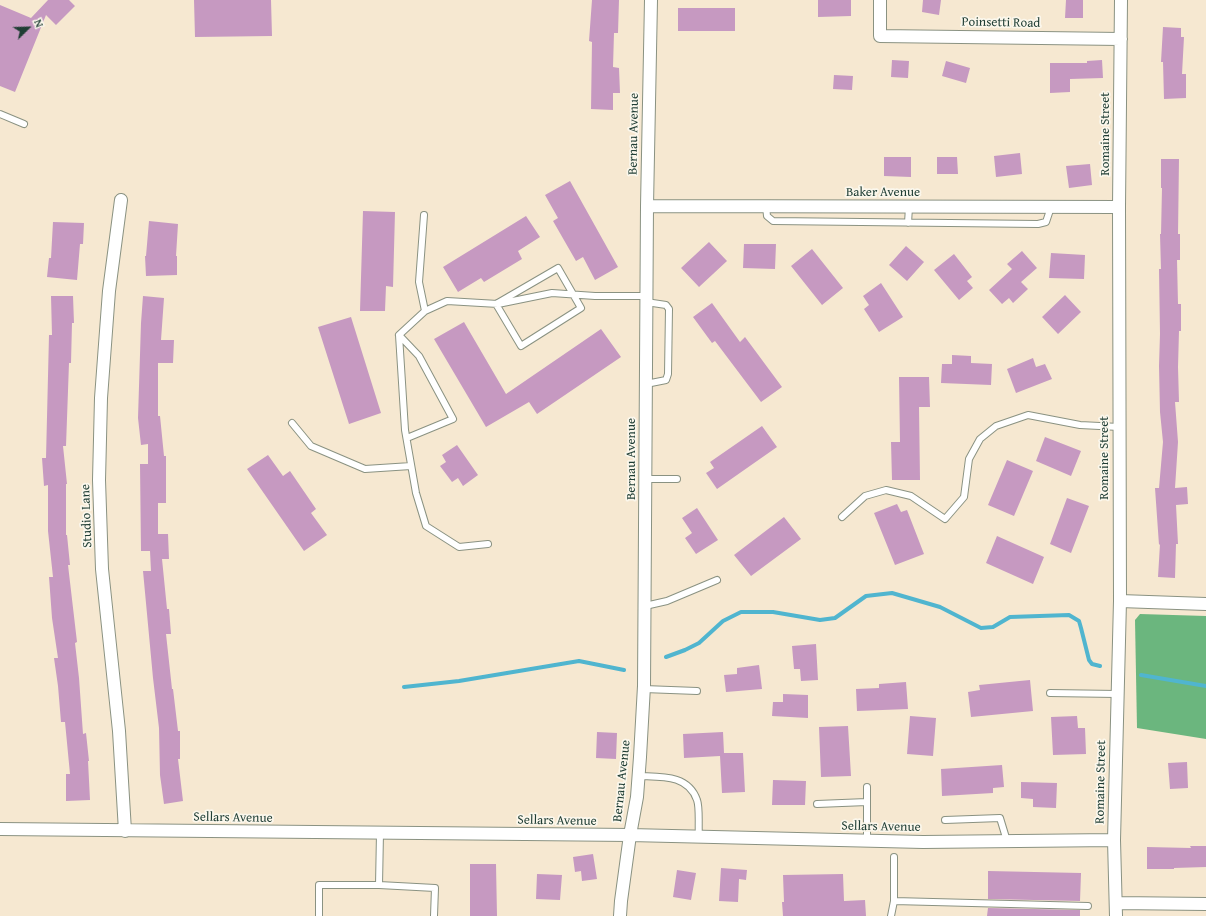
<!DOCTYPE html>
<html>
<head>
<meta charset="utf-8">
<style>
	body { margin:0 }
	#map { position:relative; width:1206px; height:916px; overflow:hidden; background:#f6e8d1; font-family:"Gentium Book Plus",serif }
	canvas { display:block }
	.north { position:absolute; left:8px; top:8px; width:40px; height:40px; -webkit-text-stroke:3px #fbf7ec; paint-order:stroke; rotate:67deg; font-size:11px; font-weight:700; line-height:16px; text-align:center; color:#1f3d34 }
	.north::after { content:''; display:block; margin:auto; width:14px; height:18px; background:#1f3d34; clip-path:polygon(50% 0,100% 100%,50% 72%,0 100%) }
</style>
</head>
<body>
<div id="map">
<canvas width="1206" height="916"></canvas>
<div class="north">N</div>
</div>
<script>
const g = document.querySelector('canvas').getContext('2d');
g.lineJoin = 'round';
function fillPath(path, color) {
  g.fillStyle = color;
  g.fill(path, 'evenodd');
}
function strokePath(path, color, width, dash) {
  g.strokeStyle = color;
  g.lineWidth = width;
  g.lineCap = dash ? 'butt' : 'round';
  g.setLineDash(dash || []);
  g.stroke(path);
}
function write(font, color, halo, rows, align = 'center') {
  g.font = font + ' "Gentium Book Plus",serif';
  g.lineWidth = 3.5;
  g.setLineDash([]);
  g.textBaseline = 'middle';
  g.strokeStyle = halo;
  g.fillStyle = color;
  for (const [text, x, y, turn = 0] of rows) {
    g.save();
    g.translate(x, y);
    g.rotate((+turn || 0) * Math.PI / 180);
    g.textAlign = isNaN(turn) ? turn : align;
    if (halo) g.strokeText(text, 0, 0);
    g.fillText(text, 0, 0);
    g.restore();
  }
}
fillPath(new Path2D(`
	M1140 614 1206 616V739L1137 728 1135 620Z`), '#6bb67e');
strokePath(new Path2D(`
	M666 657 685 650 699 643 723 621 741 612H773L820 620 835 618 866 596 892 593 940 607 981 628 993 627 1010 617 1069 615 1079 621 1081 628 1089 660 1092 664 1100 666
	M1141 675 1206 686
	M404 687 459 681 579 661 624 670`), '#50b5cf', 4);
fillPath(new Path2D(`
	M48 0H69L75 6 56 25 46 15 15 92 0 86V5L31 18Z
	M194 0H271L272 36 195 37Z
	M592 0H619L618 33H614L613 67 619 68 620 93H613V110L591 109 592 42 589 41Z
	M818 0H851V16L818 17Z
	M923 0H941L939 15 922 12Z
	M1066 0H1083V18H1065Z
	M678 8H735V31H678Z
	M1163 27 1181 28V37H1184L1182 74H1186V98L1164 99 1163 62H1161Z
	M892 60 909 61 908 78 891 77Z
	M1102 60 1103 78 1070 79V92L1050 93V63H1087V61Z
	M946 61 970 68 966 83 942 76Z
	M834 75 853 76 852 90 833 89Z
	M1020 153 1022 174 996 177 994 156Z
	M884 157H911V177L884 176Z
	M937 157H957L958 174H937Z
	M1161 159H1179L1178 234H1180V260H1177L1178 304H1181V331H1179L1178 367 1179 402H1175L1178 442 1175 488 1187 487 1188 504 1176 505 1178 544H1176L1175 578 1158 577 1160 544 1159 545 1155 488H1159L1163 442 1160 412 1159 366 1160 334 1159 269H1161L1160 234H1161L1162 188H1161Z
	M1090 164 1092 185 1069 188 1066 166Z
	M570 181 618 267 595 280 583 257 576 261 553 221 558 218 545 195Z
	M363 211 395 212 393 287 386 286 385 311H360Z
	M526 216 540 237 518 251 522 259 484 282 481 278 458 292 443 267Z
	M149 221 178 224 176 256H177V275L146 276 145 256H146Z
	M53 222 84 223 83 244H80L77 280 47 277 49 258H51Z
	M709 242 727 261 699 287 681 268Z
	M744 244H776L775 269 743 268Z
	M906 246 924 262 907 281 889 265Z
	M812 249 843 288 822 305 791 266Z
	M1022 251 1037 268 1021 282 1028 289 1013 303 1009 298 1002 304 989 290 1012 269 1007 264Z
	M1051 253 1085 255 1084 279 1049 278Z
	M954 254 972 277 967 281 973 288 959 300 934 270Z
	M881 283 903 317 879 332 864 309 869 305 863 296Z
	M1065 295 1081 312 1058 334 1042 317Z
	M51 296H73L74 323H72L71 363H69L66 446H63L67 484H66V535H67L70 565H68L77 642 75 643 79 678 83 734 86 733 89 761H88L90 800 66 801V774H70L65 722H61L58 686 54 658H58L52 618 49 577H53L48 531V485L44 486 42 458H46L49 335H52Z
	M143 296 164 298 161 340H174L173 363H158V416H160L164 456H166V503H158V534H168L169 559H162L167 609H169L171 634H166L172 689H173L178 731H180V759H178L183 801 164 804 160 775 159 728 153 678 143 571H151L150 551H141L140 464H148V444L141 445 138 418 141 323Z
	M712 303 740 342 745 337 782 387 761 402 715 341 712 343 693 317Z
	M351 317 381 413 349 424 318 327Z
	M464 322 506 394 601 329 621 357 537 414 529 402 486 427 434 339Z
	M952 355 971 356V363L992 364 991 385 941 383 942 364H952Z
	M1033 358 1036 367 1045 364 1052 379 1016 393 1007 369Z
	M899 377H929L930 407H919L920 480H892L891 442H900Z
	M762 426 777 447 717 489 706 473 714 468 710 462Z
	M1045 437 1081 451 1071 476 1036 461Z
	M457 445 478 475 463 486 458 478 452 482 440 466 446 462 442 455Z
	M268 455 283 476 290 471 316 509 311 513 327 535 304 551 247 469Z
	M1007 460 1033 471 1014 516 988 505Z
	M1067 498 1089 506 1071 553 1050 544Z
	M897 504 901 512 907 510 924 554 895 565 874 513Z
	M697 508 718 540 696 554 685 538 692 533 682 518Z
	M784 517 801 539 751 576 734 555Z
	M997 536 1044 557 1033 584 986 563Z
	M816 644 818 680 801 681 800 669H794L792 646Z
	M759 665 762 689 726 692 724 675 737 674V668Z
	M1030 680 1033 711 971 717 968 692 980 690 979 685Z
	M906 682 908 709 857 711 856 689 879 688V684Z
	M783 694 808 695V718L772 716 773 702H783Z
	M910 716 936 718 933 756 907 754Z
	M1077 716 1078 728H1085L1086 754 1053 755 1051 717Z
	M848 726 851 776 821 777 819 727Z
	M597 732 617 733 616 759 596 758Z
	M723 732 724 753H743L745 792 722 793 720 756 684 758 683 734Z
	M1187 762 1188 788 1170 789 1168 763Z
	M1002 765 1004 787 993 788V793L942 796 941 769Z
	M773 780 806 781 805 805H772Z
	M1021 782 1057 783 1056 808 1033 807V799L1021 798Z
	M1190 846H1206V867L1174 868V869H1147V847L1191 848Z
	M593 854 597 879 582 881 581 871 575 872 573 857Z
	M470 864H496L497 916H470Z
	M721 868 747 870 746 880 739 879 738 902 719 901Z
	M677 870 696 873 691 900 673 897Z
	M988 871 1081 873 1080 901 988 899Z
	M537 874 562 875 560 900 536 899Z
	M843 874 844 901 865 900 866 916H783L782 902H784L783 875Z
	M988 908 1080 910V916H987Z`), '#c699c1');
const service = new Path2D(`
	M0 114 24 124
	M766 206 767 216 773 221 1038 224 1046 222 1051 207
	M424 215 419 282 425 311
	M908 223 909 207
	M558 268 581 308 521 346 496 304Z
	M399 335 419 356 453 419 407 438
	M646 384 666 380 668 374 669 309 666 305 646 302
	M292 423 311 446 365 469 411 466
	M646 479H677
	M842 517 865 496 886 490 911 496 945 519 964 497 969 459 980 439 996 426 1028 415 1080 425 1119 427
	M488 544 459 547 426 526 416 493 405 430 399 335 425 311 447 301 498 304 552 293 595 296H646
	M645 606 667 601 717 580
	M644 689 697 691
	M1050 693 1117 694
	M639 776C660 777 688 774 697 800 700 808 698 827 699 837
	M867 787V841
	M817 804 867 802
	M945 820 1000 818 1007 841
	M380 833 379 885 435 888 434 916
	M894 901 1088 906
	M319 916V885H379
	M891 916 894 901V857`);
const minor = new Path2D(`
	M880 0V36L1121 39
	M121 200 109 291 101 398 99 480 102 569 119 731 125 831
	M647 206 1119 207
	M1120 601 1206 604
	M0 829 630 835 923 842 1114 840
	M1116 903 1206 904
	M620 916 621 901 630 835 637 797 640 757 644 686 647 206 651 0
	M1116 916 1114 840 1120 601 1119 207 1121 0`);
strokePath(service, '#8a9282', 8);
strokePath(minor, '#8a9282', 14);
strokePath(service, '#fff', 6);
strokePath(minor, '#fff', 12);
write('13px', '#1f3d34', '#fbf7ec', [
	["Poinsetti Road",1001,23,1],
	["Bernau Avenue",634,134,-89],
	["Romaine Street",1106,134,-90],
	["Baker Avenue",883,193],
	["Romaine Street",1105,458,-90],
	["Bernau Avenue",632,459,-90],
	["Studio Lane",87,516,-92],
	["Bernau Avenue",622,781,-84],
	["Romaine Street",1101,782,-89],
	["Sellars Avenue",233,818,1],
	["Sellars Avenue",557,821,1],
	["Sellars Avenue",881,827,1]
]);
</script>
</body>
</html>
